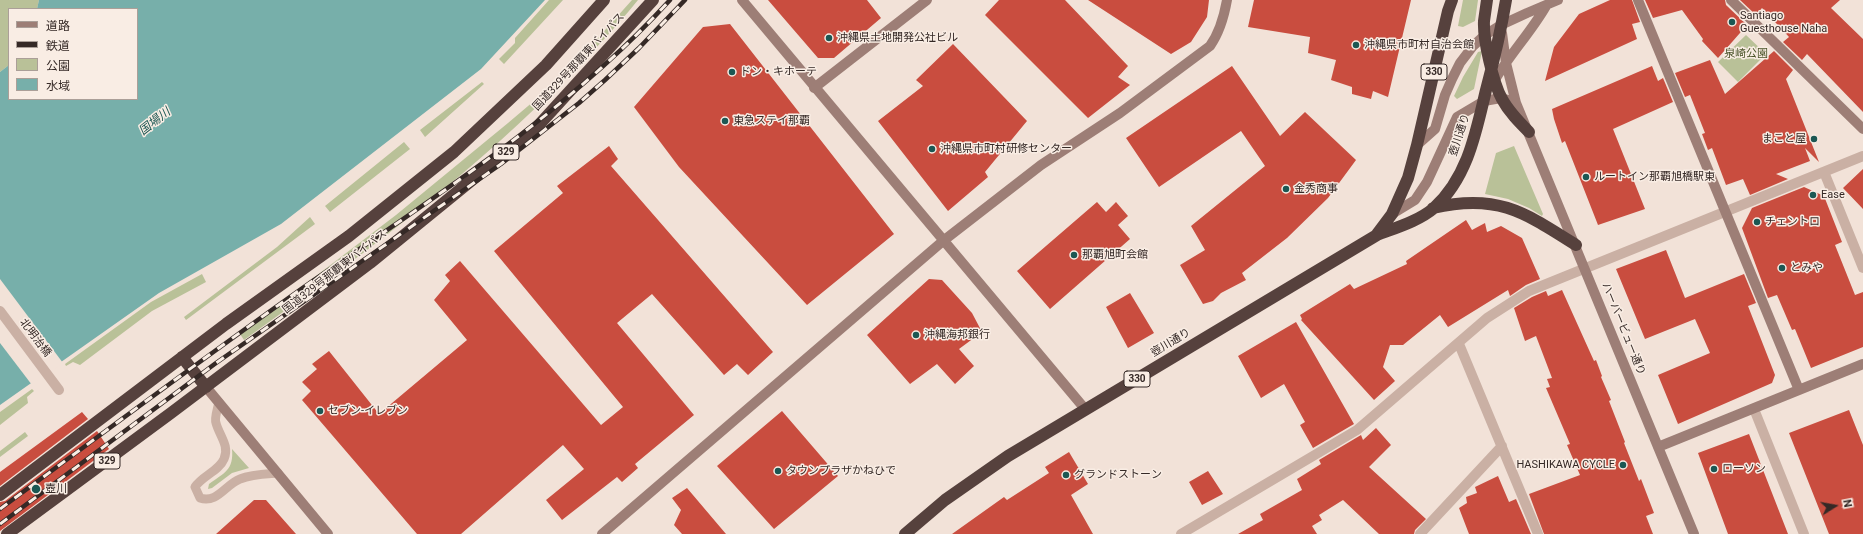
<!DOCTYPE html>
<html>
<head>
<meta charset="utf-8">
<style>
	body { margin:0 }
	#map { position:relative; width:1863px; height:534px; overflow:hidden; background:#f2e2d8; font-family:Roboto,"Noto Sans JP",sans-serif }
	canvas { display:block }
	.legend { position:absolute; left:8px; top:8px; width:130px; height:92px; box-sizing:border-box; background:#f9ede4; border:1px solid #ab9f98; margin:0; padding:5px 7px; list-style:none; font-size:12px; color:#352926 }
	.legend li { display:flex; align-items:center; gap:8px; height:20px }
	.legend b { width:20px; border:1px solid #ab9f98 }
	.north { position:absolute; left:1815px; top:486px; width:40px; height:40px; -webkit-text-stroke:3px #f9ede4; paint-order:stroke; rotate:79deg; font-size:11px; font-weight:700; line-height:16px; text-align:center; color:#352926 }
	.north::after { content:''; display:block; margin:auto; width:14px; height:18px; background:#352926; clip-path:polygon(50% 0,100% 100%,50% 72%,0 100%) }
</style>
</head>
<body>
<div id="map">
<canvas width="1863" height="534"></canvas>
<ul class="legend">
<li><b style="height:5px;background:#9d7e76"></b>道路</li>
<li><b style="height:5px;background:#352926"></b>鉄道</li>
<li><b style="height:11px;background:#b9c198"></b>公園</li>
<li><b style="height:11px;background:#77afaa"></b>水域</li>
</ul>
<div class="north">N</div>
</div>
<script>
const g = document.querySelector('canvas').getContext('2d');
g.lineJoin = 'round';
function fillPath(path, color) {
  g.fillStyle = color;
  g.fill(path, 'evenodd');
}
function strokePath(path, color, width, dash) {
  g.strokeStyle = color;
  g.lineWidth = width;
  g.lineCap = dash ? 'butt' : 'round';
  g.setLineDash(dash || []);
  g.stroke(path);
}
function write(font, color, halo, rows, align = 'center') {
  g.font = font + ' Roboto,"Noto Sans JP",sans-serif';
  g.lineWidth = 3;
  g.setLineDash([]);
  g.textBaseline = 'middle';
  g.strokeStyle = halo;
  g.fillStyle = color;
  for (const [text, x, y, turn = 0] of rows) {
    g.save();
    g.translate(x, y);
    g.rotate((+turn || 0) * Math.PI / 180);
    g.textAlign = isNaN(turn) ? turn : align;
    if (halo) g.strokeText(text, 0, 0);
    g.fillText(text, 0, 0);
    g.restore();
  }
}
fillPath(new Path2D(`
	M0 0H39L37 9H9V65L0 72Z
	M549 0H563L504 64 499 59 515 43V38Z
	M632 0H638C612 32 583 62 553 91 459 184 352 263 244 340L240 334 396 215 508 123 554 84 579 59Z
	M1463 0H1478L1475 21 1463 27 1458 26Z
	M1746 35 1766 54 1738 82 1718 62Z
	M1482 51 1474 89 1457 99 1454 96 1463 77 1478 52Z
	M482 82 484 84 425 137 420 130Z
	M404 142 410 149 330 212 325 206Z
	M1514 146 1543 214 1542 216 1529 208 1508 199 1485 194 1496 153Z
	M310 217 315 224 186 320 184 317 277 247Z
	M202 274 206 282 152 311 80 365 73 362 66 366 65 364 151 302Z
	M32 389 34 391 27 397 28 403 0 425V412Z
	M25 432 28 436 0 457V451Z
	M232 449 249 468 232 473 212 488 208 489 209 484C224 473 234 470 232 449Z`), '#b9c198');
fillPath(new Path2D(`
	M39 0H545L481 69 281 224 159 293 0 405V72L9 65V99H137V9H37Z`), '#77afaa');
fillPath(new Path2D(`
	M0 279 63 363 32 385 0 343Z`), '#f2e2d8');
fillPath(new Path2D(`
	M768 0H867L881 18 834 58H818Z
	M999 0H1065L1128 66 1118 77 1130 85 1088 118 985 15Z
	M1088 0H1209L1207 17 1191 42 1171 54Z
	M1254 0H1411L1388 97 1373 91 1371 99 1352 94V87L1331 80 1336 60 1308 53 1310 37 1248 27Z
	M1610 0H1632L1640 22 1632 24 1637 39 1545 81 1554 47 1579 14Z
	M1645 0H1725L1726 5 1747 25 1718 58 1702 41 1703 39 1682 10 1653 18Z
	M1740 0H1840L1831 8 1863 39V112L1807 54 1802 60 1783 42 1789 37 1762 8 1756 15Z
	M730 24 894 234 807 305 679 167 634 107 703 27Z
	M953 44 1027 121 985 172 988 177 948 211 878 121 923 86 916 80Z
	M1774 51 1793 70 1786 79 1819 162 1805 148 1810 161 1776 174 1788 179 1750 195 1743 179 1726 185 1712 148 1708 150 1702 134 1705 133 1690 95 1685 97 1675 73 1710 60 1725 94Z
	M1232 66 1280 136 1305 112 1356 160 1328 198 1287 238 1242 273 1246 280 1221 293 1213 301 1203 304 1180 265 1205 250 1191 226 1265 166 1241 131 1159 187 1126 138Z
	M1652 66 1658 81 1663 78 1673 102 1613 129 1645 209 1598 225 1565 141 1562 143 1554 119 1552 109Z
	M609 146 618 159 611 166 773 352 748 375 737 364 724 375 652 294 617 323 694 415 635 464 638 468 622 482 617 477 562 520 546 500 584 469 563 445 461 534H417L302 400 311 391 302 382 317 369 312 364 329 351 379 414 467 340 434 300 450 281 445 275 460 261 601 425 623 407 494 251 563 193 557 186Z
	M1863 169V209L1843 188Z
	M1804 187 1824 196 1842 242 1835 245 1855 295 1863 292V347L1811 368 1795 329 1792 330 1777 295 1768 298 1742 228 1752 208Z
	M1097 202 1106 212 1116 202 1128 216 1118 225 1130 239 1050 309 1017 271Z
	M1466 220 1472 230 1485 223 1487 232 1501 226 1522 238 1540 279 1526 285 1510 296 1508 290 1448 327 1440 315 1403 345H1390L1383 367 1395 381 1374 400 1301 320 1302 319 1300 315 1350 284 1354 289 1407 264 1406 261Z
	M1666 250 1685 298 1744 274 1756 303 1748 306 1775 375 1772 383 1678 424 1658 375 1710 353 1695 319 1645 339 1616 269Z
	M929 279 942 280 972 313 982 332 959 349 974 366 955 384 937 364 910 384 867 335Z
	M1562 290 1594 361 1596 360 1602 376 1601 377 1611 400 1609 401 1625 442 1624 443 1639 481 1641 479 1654 513 1646 516 1653 534H1544L1529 494 1580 475 1567 445 1570 444 1546 388 1550 387 1547 379 1552 378 1536 336 1525 341 1514 308 1532 297 1546 291 1548 296Z
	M1130 293 1154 333 1128 348 1106 307Z
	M1296 322 1354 424 1313 448 1300 425 1305 422 1284 384 1261 398 1238 356Z
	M1849 410 1863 445V534H1829L1789 433Z
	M782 411 838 476 774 529 717 466Z
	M82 412 88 419 0 486V472Z
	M1376 428 1391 445 1369 467 1426 519 1415 530 1414 534H1379L1343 500 1319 515 1322 520 1312 526 1317 534H1238L1263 520 1260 514 1302 490 1297 479 1321 464 1319 460 1361 435 1363 440Z
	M97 431 109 449 0 531V502L5 501Z
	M1749 434 1788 534H1728L1698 453Z
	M1069 452 1088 484 1071 495 1093 534H952L1004 497 1007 500 1049 473 1045 467Z
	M1208 471 1223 494 1202 505 1189 482Z
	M1498 476 1509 502 1516 499 1531 534H1469L1459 508 1467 503 1466 497 1477 493 1475 487Z
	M687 488 726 534H682L674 525 681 510 672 498Z
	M254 500H266L296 534H216Z`), '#c94d3f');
strokePath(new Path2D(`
	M219 402C218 408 214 418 216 423 219 435 230 446 224 459 219 471 202 476 195 487L200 498C217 504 226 484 240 479 252 474 265 474 278 473`), '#cab0a4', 9);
strokePath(new Path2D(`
	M1824 172 1863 268
	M0 311 59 390
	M1459 344 1538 534
	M1754 409 1804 534
	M1181 534 1357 430 1487 318 1529 291 1863 156
	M1420 534 1502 446`), '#cab0a4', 10);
strokePath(new Path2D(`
	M742 0 1085 409
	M1638 0 1799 390
	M1731 0 1863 129
	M1502 33 1506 63 1516 103 1694 534
	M1492 85C1507 57 1530 34 1546 6
	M814 88 927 0
	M1417 145 1435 129 1445 95 1452 79 1460 63 1473 46 1485 35 1501 25 1527 13 1558 0
	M1392 214 1415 200 1427 182 1457 117 1484 101 1501 98 1508 100
	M206 387 328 534
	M1658 447 1863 364
	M602 534 943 241 1041 165 1120 113 1210 46C1220 32 1224 17 1227 0`), '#9d7e76', 10);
strokePath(new Path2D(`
	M1487 0C1486 7 1485 14 1484 21 1483 39 1493 83 1502 99 1509 112 1519 122 1529 132
	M1433 208C1497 193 1524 212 1576 245
	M1377 234 1392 214 1408 178 1417 145 1448 11 1452 0
	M182 357 206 387
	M0 495 226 324 349 236 454 152 546 65 604 0
	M7 534 171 413 370 263 537 127 653 0
	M905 534 945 500 1008 456 1377 235C1395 228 1419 221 1434 208 1468 177 1476 132 1486 90 1494 60 1501 30 1506 0`), '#56413d', 12);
const rail = new Path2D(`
	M0 509C103 433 206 356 311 282 436 196 567 113 670 0
	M0 524 216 363 501 164 579 103 605 80 639 48 685 0`);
strokePath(rail, '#352926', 4.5);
strokePath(rail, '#f9ede4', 3, [9]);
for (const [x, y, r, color] of [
	[1732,22,4,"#1b5753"],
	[829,38,4,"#1b5753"],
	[1356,45,4,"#1b5753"],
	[732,72,4,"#1b5753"],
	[725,121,4,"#1b5753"],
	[1814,139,4,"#1b5753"],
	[932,149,4,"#1b5753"],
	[1586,177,4,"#1b5753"],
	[1286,189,4,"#1b5753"],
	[1813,195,4,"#1b5753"],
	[1757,222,4,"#1b5753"],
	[1074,255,4,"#1b5753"],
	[1782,268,4,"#1b5753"],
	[916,335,4,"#1b5753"],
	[320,411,4,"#1b5753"],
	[1623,465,4,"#1b5753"],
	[1714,469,4,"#1b5753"],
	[778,471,4,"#1b5753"],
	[1066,475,4,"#1b5753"],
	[36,489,5,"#1b5753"]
]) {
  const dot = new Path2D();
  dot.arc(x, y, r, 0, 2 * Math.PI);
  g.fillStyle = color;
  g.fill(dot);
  strokePath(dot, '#f9ede4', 1.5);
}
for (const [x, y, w] of [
	[1434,72,26],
	[506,152,26],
	[1137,379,26],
	[107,461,26]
]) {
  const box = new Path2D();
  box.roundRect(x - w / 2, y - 8, w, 16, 3);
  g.fillStyle = '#f9ede4';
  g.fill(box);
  strokePath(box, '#352926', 1);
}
write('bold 10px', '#352926', null, [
	["330",1434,72],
	["329",506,152],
	["330",1137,379],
	["329",107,461]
]);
write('11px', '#352926', '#f9ede4', [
	["Santiago",1740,16],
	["Guesthouse Naha",1740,29],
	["沖縄県土地開発公社ビル",837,38],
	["沖縄県市町村自治会館",1364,45],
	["ドン・キホーテ",740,72],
	["東急ステイ那覇",733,121],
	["まこと屋",1806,139,"right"],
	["沖縄県市町村研修センター",940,149],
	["ルートイン那覇旭橋駅東",1594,177],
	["金秀商事",1294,189],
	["Ease",1821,195],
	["チェントロ",1765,222],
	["那覇旭町会館",1082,255],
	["とみや",1790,268],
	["沖縄海邦銀行",924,335],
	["セブン-イレブン",328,411],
	["HASHIKAWA CYCLE",1615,465,"right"],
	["ローソン",1722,469],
	["タウンプラザかねひで",786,471],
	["グランドストーン",1074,475],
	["壺川",45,489]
], 'left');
write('11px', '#4a5429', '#f9ede4', [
	["泉崎公園",1746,54]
]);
write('11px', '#352926', '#f9ede4', [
	["国道329号那覇東バイパス",579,62,-47],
	["壺川通り",1460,135,-72],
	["国道329号那覇東バイパス",335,272,-38],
	["ハーバービュー通り",1623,329,68],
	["北明治橋",35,338,53],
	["壺川通り",1171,343,-31]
]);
write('italic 12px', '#1b5753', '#f9ede4', [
	["国場川",155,122,-38]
]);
</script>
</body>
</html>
